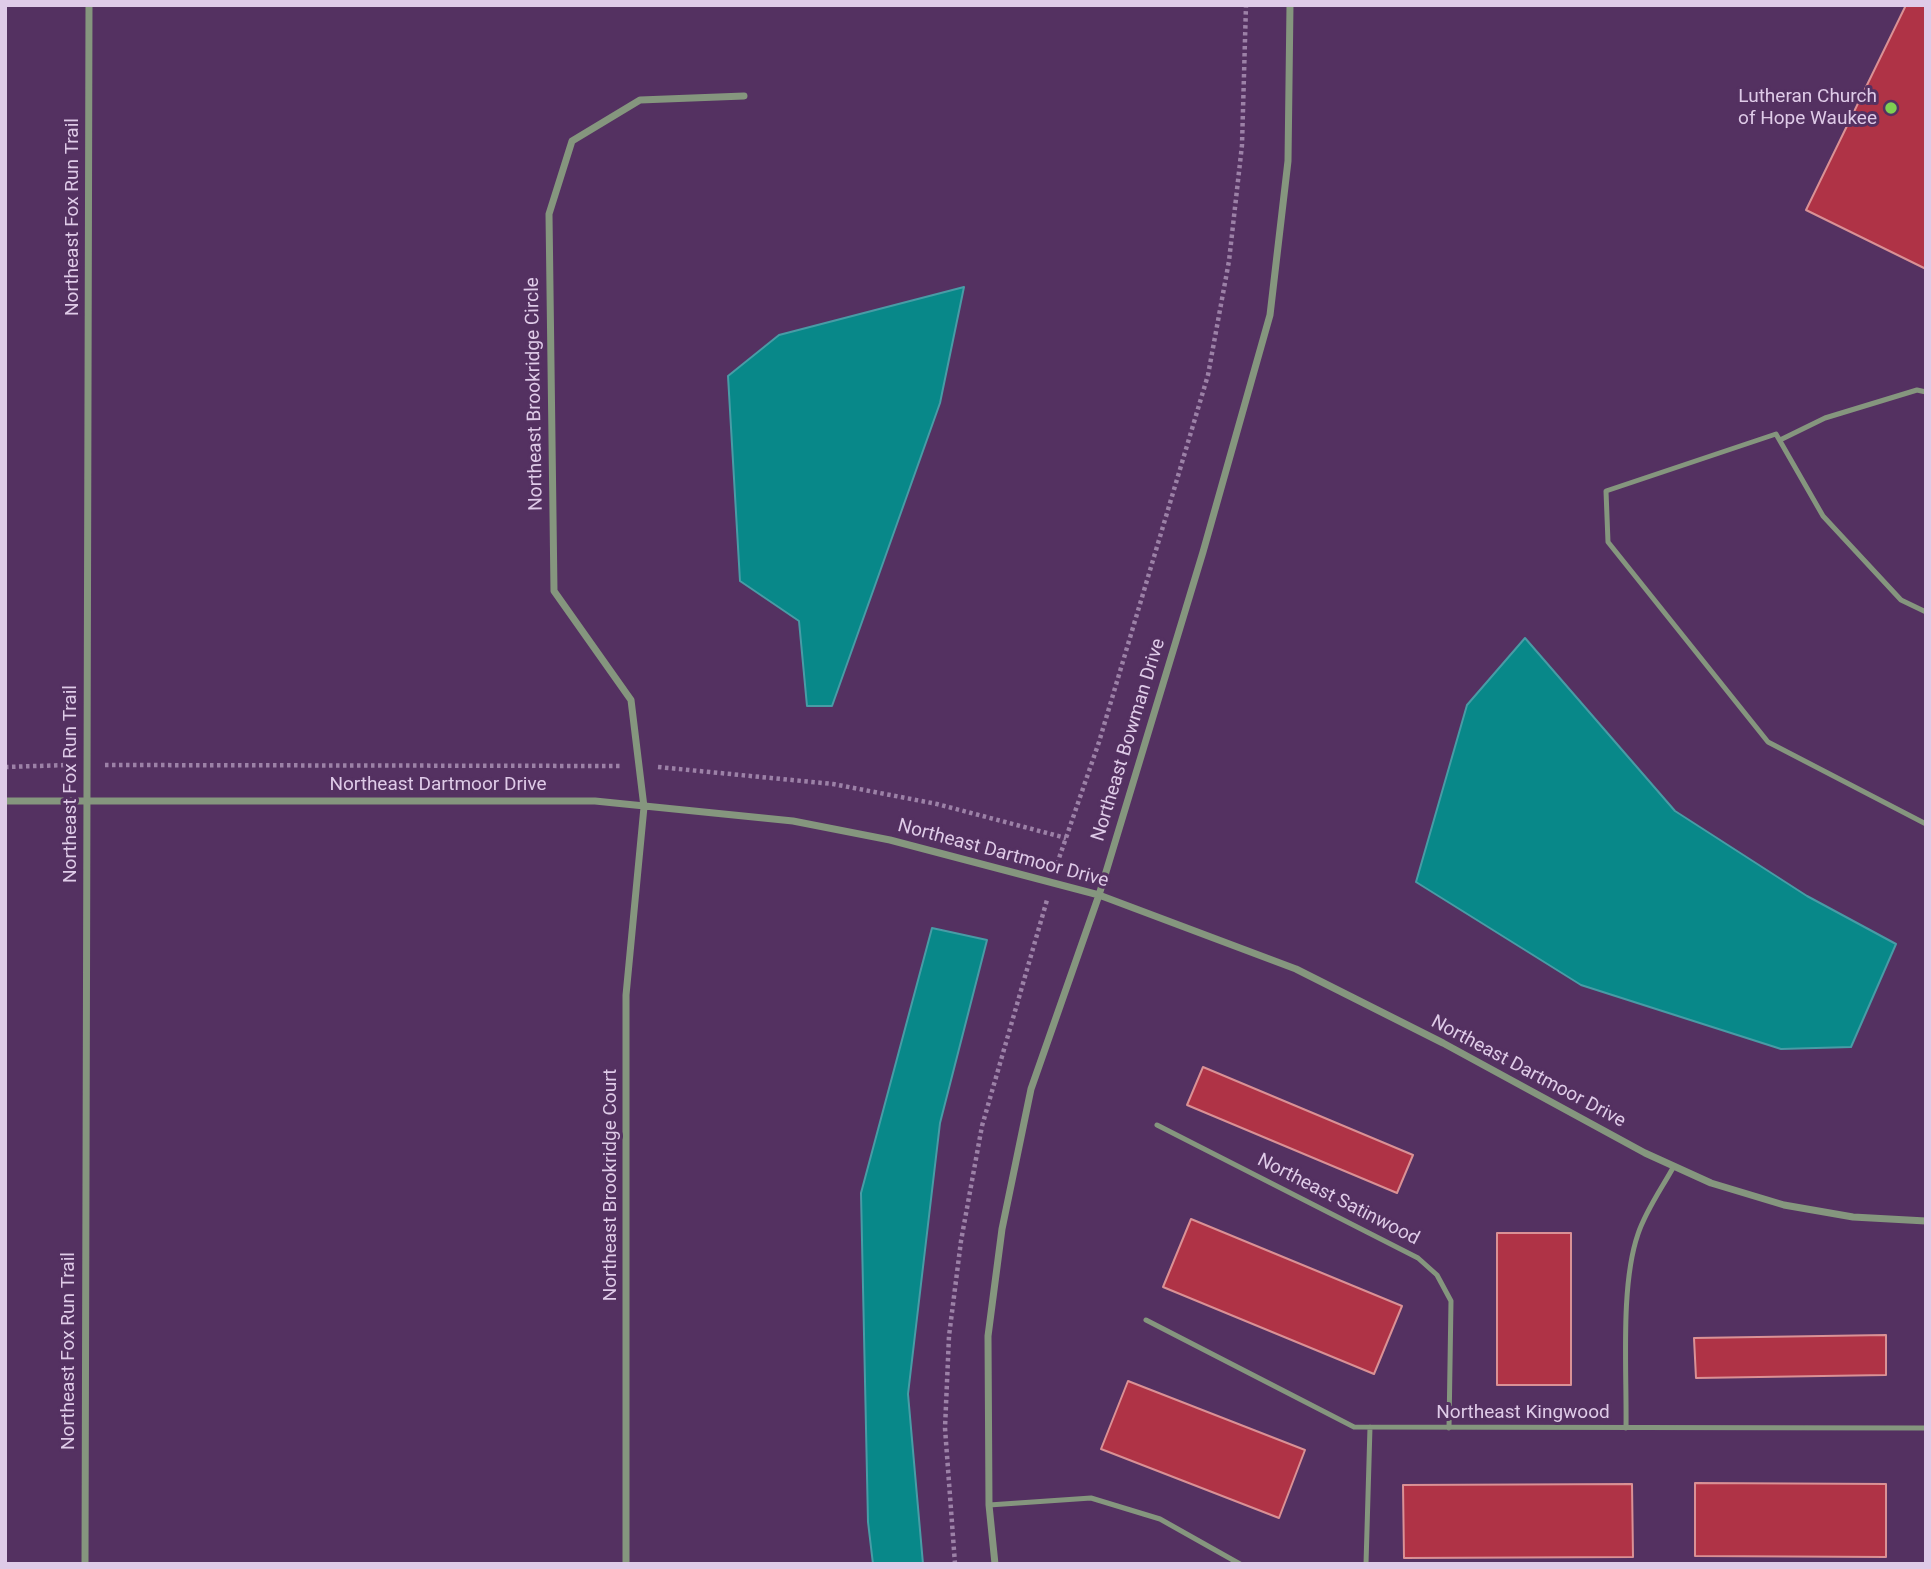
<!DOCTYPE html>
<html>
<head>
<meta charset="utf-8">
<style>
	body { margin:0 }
	#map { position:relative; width:1931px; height:1569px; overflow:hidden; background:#543161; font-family:Roboto,sans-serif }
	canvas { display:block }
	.frame { position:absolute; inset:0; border:7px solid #dfcbe8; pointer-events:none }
</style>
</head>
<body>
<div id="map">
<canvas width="1931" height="1569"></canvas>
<div class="frame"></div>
</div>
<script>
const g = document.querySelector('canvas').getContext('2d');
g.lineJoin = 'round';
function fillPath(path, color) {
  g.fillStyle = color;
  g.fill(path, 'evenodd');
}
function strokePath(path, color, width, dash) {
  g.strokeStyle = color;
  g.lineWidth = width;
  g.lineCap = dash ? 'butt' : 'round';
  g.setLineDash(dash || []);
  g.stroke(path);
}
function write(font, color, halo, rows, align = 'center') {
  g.font = font + ' Roboto,sans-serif';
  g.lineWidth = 6;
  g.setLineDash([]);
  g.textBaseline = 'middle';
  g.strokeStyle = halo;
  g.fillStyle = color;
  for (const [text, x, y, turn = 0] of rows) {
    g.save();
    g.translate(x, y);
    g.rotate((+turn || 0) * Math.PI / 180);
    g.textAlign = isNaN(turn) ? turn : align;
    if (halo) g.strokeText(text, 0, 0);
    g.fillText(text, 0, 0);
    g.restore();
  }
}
const water = new Path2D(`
	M964 287 940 403 832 706H807L799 621 740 581 728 376 779 335Z
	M1525 638 1675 811 1807 896 1896 944 1851 1047 1781 1049 1581 985 1416 882 1467 705Z
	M932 928 987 940 940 1123 908 1394 923 1564H873L868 1522 861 1193Z`);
fillPath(water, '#088889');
strokePath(water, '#489ca6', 2);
const building = new Path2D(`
	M1906 5H1926V269L1806 210Z
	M1203 1067 1413 1155 1397 1193 1187 1105Z
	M1191 1219 1402 1306 1374 1374 1163 1287Z
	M1497 1233H1571V1385H1497Z
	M1886 1335V1375L1696 1378 1694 1338Z
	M1128 1381 1305 1450 1279 1518 1101 1449Z
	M1695 1483 1886 1484V1557L1695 1556Z
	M1632 1484 1633 1557 1404 1558 1403 1485Z`);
fillPath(building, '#af3346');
strokePath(building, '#da9195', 2);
strokePath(new Path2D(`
	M105 765 621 766
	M5 767 68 765
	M658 767 833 784 937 804 1066 838
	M1057 864 1099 742 1208 375 1229 261 1242 145 1246 5
	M955 1564 945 1428 949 1336 961 1241 982 1126 1047 900`), '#9c81a7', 4.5, [3.5, 3.5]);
strokePath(new Path2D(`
	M1780 440 1825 418 1917 390 1926 392
	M1926 612 1901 600 1823 516 1776 434 1606 491 1608 542 1768 742 1926 824
	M1157 1125 1418 1258 1437 1275 1451 1301 1449 1428
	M1146 1320 1354 1427 1926 1428
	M1626 1428C1627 1372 1620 1286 1638 1234 1646 1210 1662 1188 1674 1166
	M989 1505 1091 1498 1160 1519 1240 1564
	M1366 1564 1370 1427`), '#85967e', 5);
strokePath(new Path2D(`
	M5 801H595L793 821 890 840 1099 895 1296 969 1443 1043 1645 1153 1711 1183 1784 1205 1853 1217 1926 1221
	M85 1564 89 5
	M626 1564V995L644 807 631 700 554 591 549 214 572 141 640 100 744 96
	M995 1564 989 1505 988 1336 1002 1229 1031 1089 1099 895 1203 552 1270 315 1288 161 1290 5`), '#85967e', 7);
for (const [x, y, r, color] of [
	[1891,108,7,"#7fd052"]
]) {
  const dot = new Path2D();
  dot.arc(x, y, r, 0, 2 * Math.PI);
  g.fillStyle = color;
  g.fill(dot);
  strokePath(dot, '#543161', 2.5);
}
write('19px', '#dfcbe8', '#543161', [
	["Lutheran Church",1877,97],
	["of Hope Waukee",1877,119]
], 'right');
write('19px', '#dfcbe8', '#543161', [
	["Northeast Fox Run Trail",73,217,-90],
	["Northeast Brookridge Circle",535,394,-91],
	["Northeast Bowman Drive",1129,740,-73],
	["Northeast Fox Run Trail",71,784,-90],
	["Northeast Dartmoor Drive",438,785],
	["Northeast Dartmoor Drive",1003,854,15],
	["Northeast Dartmoor Drive",1528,1072,28],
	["Northeast Brookridge Court",611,1185,-90],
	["Northeast Satinwood",1338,1200,27],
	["Northeast Fox Run Trail",69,1351,-90],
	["Northeast Kingwood",1523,1413]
]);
</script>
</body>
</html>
